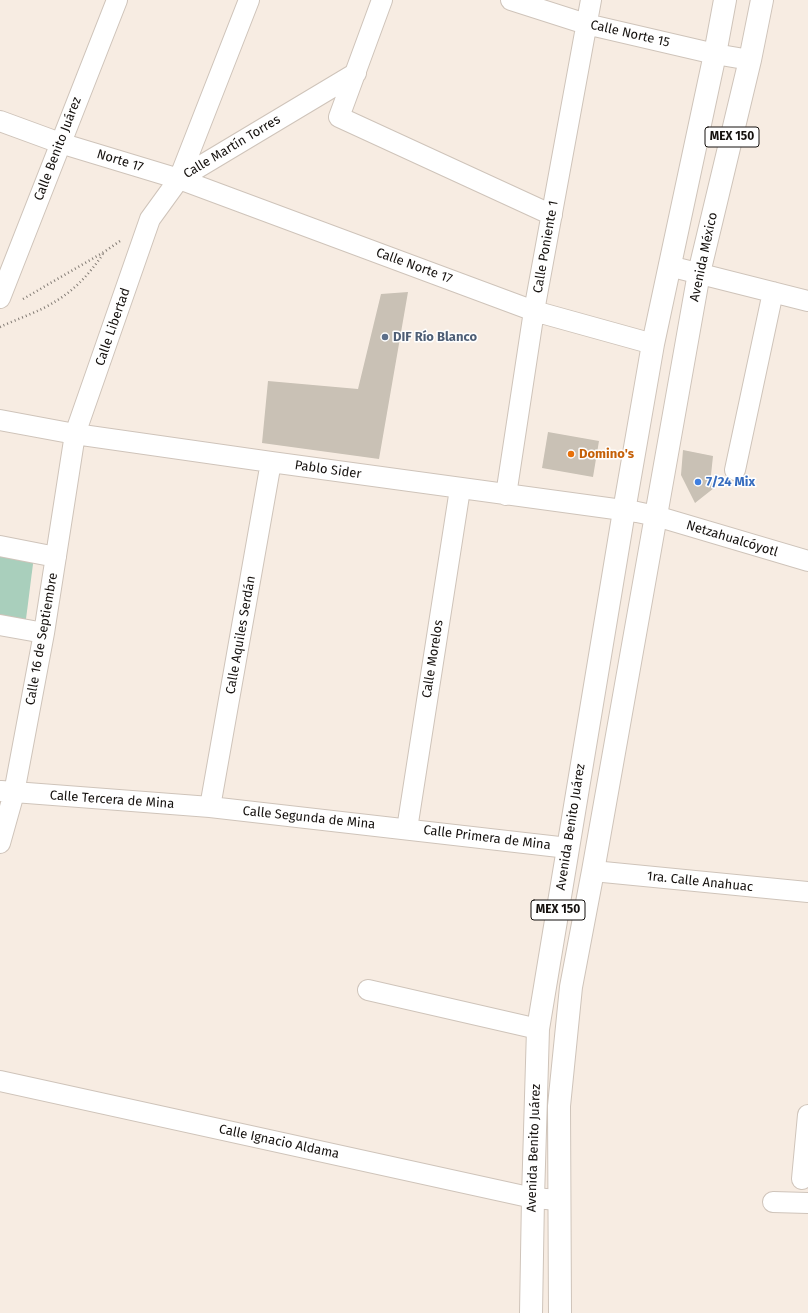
<!DOCTYPE html>
<html>
<head>
<meta charset="utf-8">
<style>
	body { margin:0 }
	canvas { display:block; background:#f7ece2 }
</style>
</head>
<body>
<canvas width="808" height="1313"></canvas>
<script>
const g = document.querySelector('canvas').getContext('2d');
g.lineJoin = 'round';
function fillPath(path, color) {
  g.fillStyle = color;
  g.fill(path, 'evenodd');
}
function strokePath(path, color, width, dash) {
  g.strokeStyle = color;
  g.lineWidth = width;
  g.lineCap = dash ? 'butt' : 'round';
  g.setLineDash(dash || []);
  g.stroke(path);
}
function write(font, color, halo, rows, align = 'center') {
  g.font = font + ' "Fira Sans",sans-serif';
  g.lineWidth = 3;
  g.setLineDash([]);
  g.textBaseline = 'middle';
  g.strokeStyle = halo;
  g.fillStyle = color;
  for (const [text, x, y, turn = 0] of rows) {
    g.save();
    g.translate(x, y);
    g.rotate((+turn || 0) * Math.PI / 180);
    g.textAlign = isNaN(turn) ? turn : align;
    if (halo) g.strokeText(text, 0, 0);
    g.fillText(text, 0, 0);
    g.restore();
  }
}
fillPath(new Path2D(`
	M0 549 34 556 25 627 0 622Z`), '#a9cfbc');
fillPath(new Path2D(`
	M408 292 379 459 262 443 268 381 358 389 381 294Z
	M548 432 599 441 593 477 542 468Z
	M683 450 713 456 711 475 714 488 695 503 681 475Z`), '#c9c1b5');
const street = new Path2D(`
	M382 0 339 117 552 215
	M511 0 586 24 715 54 750 60
	M0 121 60 143 179 179 534 311 653 344
	M179 179 249 0
	M669 266 808 301
	M0 298 117 0
	M0 420 75 434 271 462 637 512 656 516 808 561
	M735 470 773 292
	M506 495 534 311 591 0
	M0 546 56 557
	M0 625 44 633
	M1 791 210 807 568 848
	M210 807 271 462
	M407 829 460 489
	M0 843 14 793 44 633 75 434 150 219 179 179 356 73
	M593 871 808 892
	M368 990 538 1029
	M0 1081 533 1198 559 1200
	M802 1179 808 1115
	M773 1202 808 1203`);
const primary = new Path2D(`
	M531 1313 533 1198 538 1029 624 511 653 344 715 54 725 0
	M560 1313 559 1106 571 987 593 871 699 273 750 60 762 0`);
strokePath(street, '#cfc4ba', 22);
strokePath(primary, '#cfc4ba', 24);
strokePath(new Path2D(`
	M23 299 104 252 120 241
	M0 327C17 319 41 311 56 301 76 289 90 273 103 254`), '#827b74', 2.5, [1, 3]);
strokePath(street, '#fff', 20);
strokePath(primary, '#fff', 22);
for (const [x, y, r, color] of [
	[385,337,4,"#5c6f8a"],
	[571,454,4,"#e8710a"],
	[698,482,4,"#3f7fe0"]
]) {
  const dot = new Path2D();
  dot.arc(x, y, r, 0, 2 * Math.PI);
  g.fillStyle = color;
  g.fill(dot);
  strokePath(dot, '#fff', 1.5);
}
for (const [x, y, w] of [
	[732,137,54],
	[558,910,54]
]) {
  const box = new Path2D();
  box.roundRect(x - w / 2, y - 10, w, 20, 3);
  g.fillStyle = '#fff';
  g.fill(box);
  strokePath(box, '#15110e', 1);
}
write('bold 12px', '#15110e', null, [
	["MEX 150",732,137],
	["MEX 150",558,910]
]);
write('13px', '#15110e', '#fff', [
	["Calle Norte 15",630,34,13],
	["Calle Martín Torres",232,147,-31],
	["Calle Benito Juárez",58,149,-69],
	["Norte 17",120,161,17],
	["Calle Poniente 1",546,247,-80],
	["Avenida México",704,257,-78],
	["Calle Norte 17",414,266,20],
	["Calle Libertad",113,327,-71],
	["Pablo Sider",328,470,8],
	["Netzahualcóyotl",732,539,17],
	["Calle Aquiles Serdán",241,635,-80],
	["Calle 16 de Septiembre",42,639,-80],
	["Calle Morelos",433,659,-81],
	["Calle Tercera de Mina",112,800,4],
	["Calle Segunda de Mina",309,818,6],
	["Avenida Benito Juárez",571,827,-81],
	["Calle Primera de Mina",487,838,7],
	["1ra. Calle Anahuac",700,882,6],
	["Calle Ignacio Aldama",279,1142,12],
	["Avenida Benito Juárez",534,1148,-88]
]);
write('bold 13px', '#4e5e75', '#fff', [
	["DIF Río Blanco",393,337]
], 'left');
write('bold 13px', '#c56008', '#fff', [
	["Domino's",579,454]
], 'left');
write('bold 13px', '#366cbe', '#fff', [
	["7/24 Mix",706,482]
], 'left');
</script>
</body>
</html>
